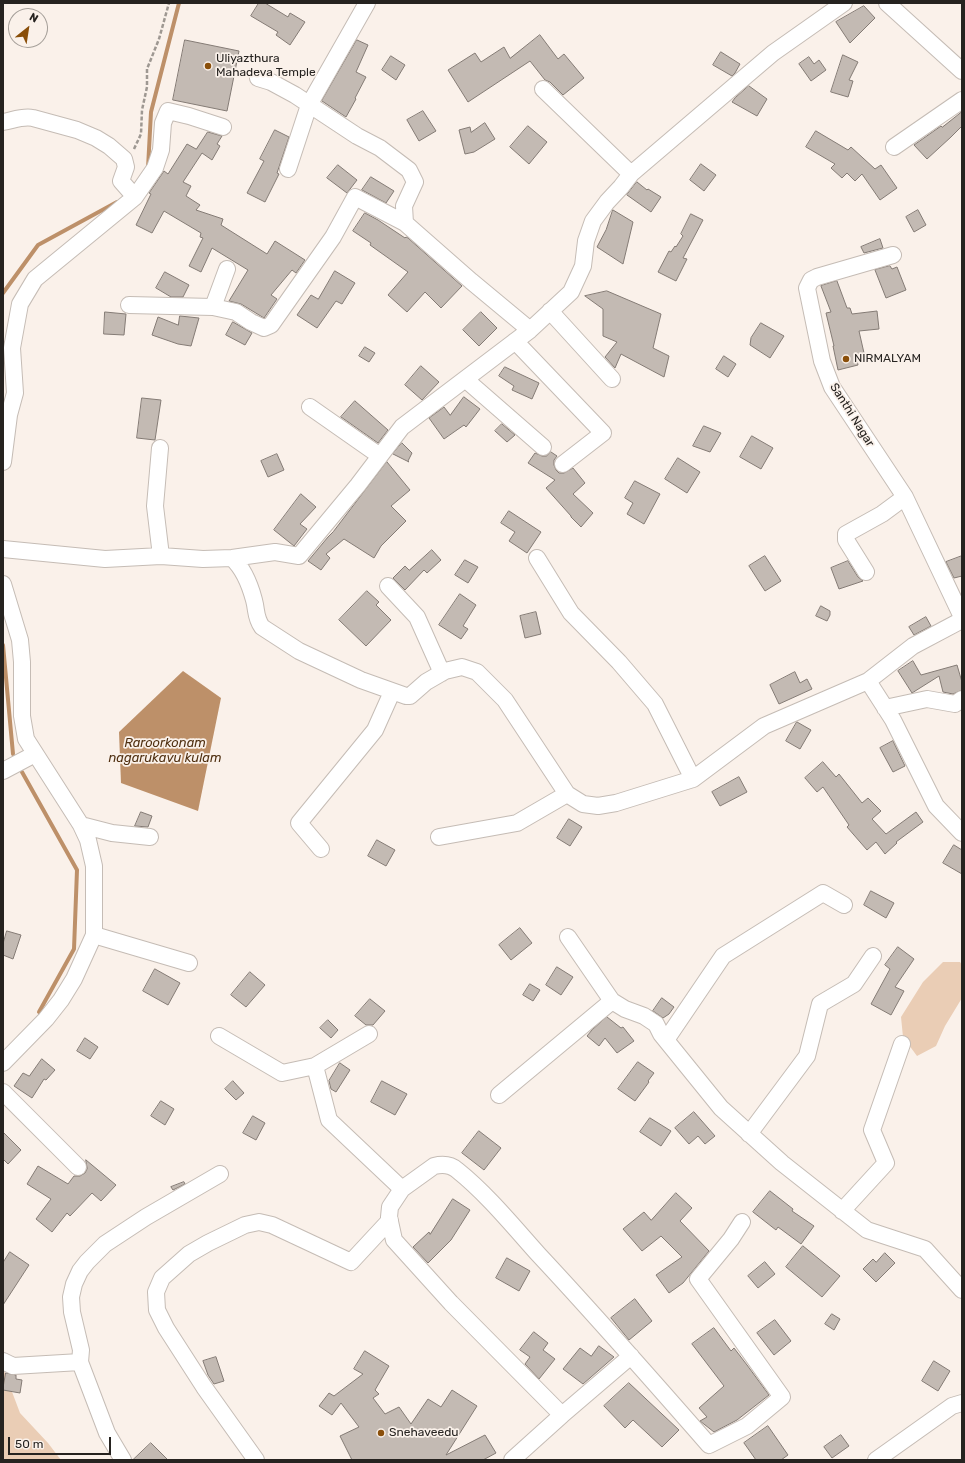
<!DOCTYPE html>
<html>
<head>
<meta charset="utf-8">
<style>
	body { margin:0 }
	#map { position:relative; width:965px; height:1463px; overflow:hidden; background:#faf1ea; font-family:Rubik,sans-serif }
	canvas { display:block }
	.frame { position:absolute; inset:0; border:4px solid #262320; pointer-events:none }
	.north { position:absolute; left:8px; top:8px; width:40px; height:40px; box-sizing:border-box; background:#faf1ea; border:1px solid #a59f99; border-radius:50%; rotate:30deg; font-size:11px; font-weight:700; line-height:16px; text-align:center; color:#262320 }
	.north::after { content:''; display:block; margin:auto; width:14px; height:18px; background:#8a4f0a; clip-path:polygon(50% 0,100% 100%,50% 72%,0 100%) }
	.scale { position:absolute; left:8px; top:1437px; width:103px; height:18px; box-sizing:border-box; border:2px solid #262320; border-top:0; padding-left:5px; font-size:12px; line-height:14px; white-space:nowrap; color:#262320; -webkit-text-stroke:3px #faf1ea; paint-order:stroke }
</style>
</head>
<body>
<div id="map">
<canvas width="965" height="1463"></canvas>
<div class="frame"></div>
<div class="north">N</div>
<div class="scale">50 m</div>
</div>
<script>
const g = document.querySelector('canvas').getContext('2d');
g.lineJoin = 'round';
function fillPath(path, color) {
  g.fillStyle = color;
  g.fill(path, 'evenodd');
}
function strokePath(path, color, width, dash) {
  g.strokeStyle = color;
  g.lineWidth = width;
  g.lineCap = dash ? 'butt' : 'round';
  g.setLineDash(dash || []);
  g.stroke(path);
}
function write(font, color, halo, rows, align = 'center') {
  g.font = font + ' Rubik,sans-serif';
  g.lineWidth = 3.5;
  g.setLineDash([]);
  g.textBaseline = 'middle';
  g.strokeStyle = halo;
  g.fillStyle = color;
  for (const [text, x, y, turn = 0] of rows) {
    g.save();
    g.translate(x, y);
    g.rotate((+turn || 0) * Math.PI / 180);
    g.textAlign = isNaN(turn) ? turn : align;
    if (halo) g.strokeText(text, 0, 0);
    g.fillText(text, 0, 0);
    g.restore();
  }
}
fillPath(new Path2D(`
	M943 962H960L962 965V998L945 1026 936 1046 917 1056 903 1037 901 1017 923 982Z
	M3 1368 20 1413 48 1443 61 1460H3Z`), '#eacdb5');
fillPath(new Path2D(`
	M183 671 221 698 198 811 121 783 119 732Z`), '#bd9069');
strokePath(new Path2D(`
	M148 168 151 112 179 3
	M3 293 38 245 117 202
	M3 645 13 754
	M22 772 77 870 74 949 39 1012`), '#bd9069', 4);
const building = new Path2D(`
	M259 3H265L288 17 290 13 305 22 290 45 276 35 278 32 251 16Z
	M864 6 875 18 850 43 836 22Z
	M540 35 558 59 564 54 584 78 563 95 550 82 545 80 530 61 468 102 448 70 475 53 481 62 504 47 510 58Z
	M185 40 239 51 227 111 173 100Z
	M357 40 368 45 356 72 366 77 355 98 356 99 346 117 322 101Z
	M721 52 740 64 735 73 732 76 713 65Z
	M843 55 858 62 849 80 853 81 848 97 831 92Z
	M391 56 405 65 396 80 382 70Z
	M809 57 814 64 819 60 826 70 811 81 799 64Z
	M749 86 767 99 757 116 732 102 735 98Z
	M423 111 436 131 419 141 407 120Z
	M962 112V126L951 137 927 159 914 145 941 126 942 127Z
	M485 123 495 139 474 152 465 154 459 130 470 127 471 132Z
	M528 126 547 142 529 164 510 147Z
	M275 130 289 137 277 173 279 174 265 202 247 193 264 161 260 159Z
	M816 131 848 150 851 147 875 169 881 165 897 188 880 200 862 174 855 181 847 173 842 178 831 168 835 164 806 147Z
	M208 132 222 136 217 144 220 146 212 160 202 153 183 182 191 186 186 196 200 205 196 210 223 219 221 225 267 254 275 241 305 260 296 273 292 270 271 295 277 299 264 318 241 304 229 301 248 270 212 248 201 272 189 266 203 238 200 237 201 233 164 211 152 233 136 225 151 194 149 193 164 171 168 174 187 144 196 149Z
	M701 164 716 175 704 191 690 180Z
	M338 165 357 180 347 193 327 178Z
	M371 177 394 191 386 203 362 190Z
	M637 182 647 190 648 189 661 197 651 212 627 195Z
	M613 210 633 222 623 264 597 247 606 230Z
	M918 210 926 225 914 232 906 217Z
	M365 213 378 220 405 238 406 237 408 238 462 286 441 308 425 292 407 312 388 295 408 272 370 245 371 243 353 231Z
	M691 214 703 220 683 258 687 259 676 281 658 272 669 251 671 252 675 246 676 247 683 236 681 234Z
	M880 239 883 248 864 253 861 247Z
	M890 266 892 269 897 267 906 290 886 298 875 270Z
	M335 271 355 283 342 304 336 301 317 328 297 315 311 295 318 299Z
	M165 272 189 285 183 297H171L156 288Z
	M837 281 847 308H850L852 314 877 311 879 329 859 331 864 353 856 355 858 365 838 370 833 346H834L826 313 831 312 821 286Z
	M607 291 661 314 653 348 669 356 664 377 621 354 615 368 605 357 617 342 603 336V309L585 296Z
	M105 312 126 314 124 335 104 334Z
	M481 312 497 328 479 346 463 330Z
	M180 316 199 318 191 346 178 344 152 335 158 317 178 325Z
	M233 322 252 333 245 345 226 335Z
	M761 323 784 336 770 358 750 345 751 338Z
	M365 347 375 353 369 362 359 356Z
	M724 356 736 364 728 377 716 369Z
	M421 366 439 382 422 400 405 385Z
	M505 367 539 383 532 399 512 390 514 386 499 376Z
	M464 397 480 409 466 427 464 425 444 439 429 418 444 407 450 415Z
	M142 398 161 400 155 440 137 438Z
	M355 401 388 430 378 443 341 417Z
	M502 424 515 435 507 442 495 431Z
	M704 426 721 433 710 452 693 446Z
	M752 436 773 448 761 469 740 457Z
	M402 443 412 453 408 461 409 462 393 454Z
	M551 452 557 456 554 460V465L556 470 559 473H564L573 468 585 483 573 494 593 513 581 527 571 517V516L546 488 555 480 528 463 535 453 542 456H546Z
	M277 454 284 470 268 477 261 461Z
	M678 458 700 472 687 493 665 479Z
	M387 462 410 490 391 506 406 521 381 546 374 558 344 539 326 554 330 558 321 570 308 561 328 537 333 532Z
	M635 481 660 494 644 524 627 514 633 503 625 498Z
	M301 494 316 507 300 524 307 529 294 546 274 530Z
	M509 511 541 532 527 553 509 541 515 532 501 523Z
	M432 550 441 560 427 573 424 570 405 590 393 578 405 566 409 570Z
	M765 556 781 581 765 591 749 566Z
	M962 556V576L954 578 946 562Z
	M465 560 478 567 468 583 455 575Z
	M848 561 858 577 863 581 839 589 831 568Z
	M367 591 379 602 376 605 391 620 366 646 339 620Z
	M460 594 476 605 463 626 468 629 461 639 439 625Z
	M821 606 830 611V615L827 621 816 616Z
	M536 612 541 634 525 638 520 616Z
	M926 617 931 626 914 635 909 627Z
	M913 661 921 675 957 665 962 682V690L953 694 943 692 939 676 912 693 898 671Z
	M795 672 800 683 807 679 812 689 779 704 770 685Z
	M797 722 811 730 800 749 786 741Z
	M893 741 905 766 893 772 880 748Z
	M823 762 836 777 839 774 862 803 868 798 881 811 872 819 886 834 916 812 923 822 896 842 897 843 885 854 876 842 867 850 847 827 849 825 823 787 817 792 805 778Z
	M739 777 747 792 720 806 712 792Z
	M141 812 152 816 148 827 135 826Z
	M569 819 582 827 570 846 557 838Z
	M377 840 395 850 386 866 368 856Z
	M954 845 962 850V874L943 863Z
	M871 891 894 903 886 918 864 905Z
	M520 928 532 943 511 960 499 945Z
	M7 931 21 935 13 959 3 955V944Z
	M898 947 914 959 895 987 904 991 891 1015 871 1004 890 969 885 965Z
	M557 967 573 977 561 995 546 985Z
	M155 969 180 983 168 1005 143 991Z
	M250 972 265 985 246 1007 231 995Z
	M530 984 540 990 533 1001 523 995Z
	M662 998 674 1007 669 1014 663 1018 653 1011Z
	M370 999 385 1011 373 1025H366L355 1016Z
	M607 1017 621 1028 623 1027 634 1041 617 1053 605 1038 599 1046 587 1036 592 1030Z
	M328 1020 338 1030 331 1038 320 1028Z
	M85 1038 98 1047 90 1059 77 1051Z
	M42 1059 55 1070 46 1080 44 1079 32 1098 14 1086 23 1073 29 1076Z
	M638 1062 654 1073 648 1081 649 1082 635 1101 618 1089Z
	M340 1063 350 1070 336 1092 331 1089 329 1081Z
	M233 1081 244 1093 236 1100 225 1089Z
	M382 1081 407 1094 395 1115 371 1102Z
	M161 1101 174 1109 165 1125 151 1116Z
	M694 1112 715 1136 705 1144 698 1136 689 1144 675 1128Z
	M253 1116 265 1123 256 1140 243 1133Z
	M650 1118 671 1131 661 1146 640 1132Z
	M479 1131 501 1148 484 1170 462 1153Z
	M3 1132 21 1150 8 1164 3 1159Z
	M86 1160 116 1185 101 1201 92 1193 70 1216 67 1213 52 1232 36 1219 51 1199 27 1184 38 1166 68 1184 74 1176H80L85 1173 87 1169Z
	M184 1182 185 1184 173 1190 171 1187Z
	M770 1191 793 1209 792 1211 814 1226 801 1244 778 1227 776 1230 753 1212Z
	M676 1193 692 1208 680 1221 709 1251 683 1283 669 1293 656 1275 682 1257 661 1236 642 1251 623 1229 644 1212 651 1220Z
	M453 1199 470 1210 451 1240 428 1263 413 1247 429 1232 430 1234Z
	M803 1246 840 1276 822 1297 786 1267Z
	M10 1252 29 1265 3 1305V1263Z
	M885 1253 895 1263 876 1282 863 1269 873 1259 876 1262Z
	M507 1258 530 1271 519 1291 496 1278Z
	M765 1262 775 1274 758 1288 748 1276Z
	M635 1299 652 1321 629 1340 611 1318Z
	M832 1314 840 1319 834 1330 825 1324Z
	M775 1320 791 1341 774 1355 757 1333Z
	M714 1328 731 1351 734 1348 747 1365 769 1395 737 1420 714 1432 700 1421 707 1417 699 1408 724 1386 692 1344Z
	M534 1332 548 1343 543 1350 555 1359 539 1379 525 1364 530 1357 520 1350Z
	M599 1346 614 1357 583 1384 563 1369 580 1348 591 1356Z
	M365 1351 389 1366 375 1390 379 1394 373 1398 385 1414 399 1407 411 1424 428 1399 441 1407 452 1390 477 1406 446 1455 485 1435 496 1453 483 1460H352L340 1436 359 1427 341 1403 332 1415 319 1406 329 1393 334 1396 363 1374 354 1369Z
	M216 1357 224 1381 214 1384 208 1375 203 1361Z
	M934 1361 950 1371 938 1391 922 1381Z
	M6 1373 16 1375V1379L22 1380 20 1393 3 1390Z
	M629 1383 679 1430 662 1447 633 1420 625 1428 604 1406Z
	M768 1426 788 1455 781 1460H756L744 1443Z
	M841 1435 849 1446 832 1458 824 1447Z
	M151 1443 168 1460H133Z`);
fillPath(building, '#c3bab3');
strokePath(building, '#847b75', 1);
const minor = new Path2D(`
	M887 3 962 71
	M543 89 631 174
	M3 122C14 120 22 116 33 118L77 130 96 138 109 146 124 159 126 167 121 181 135 197
	M894 147 962 100
	M288 169 309 105 367 3
	M893 255 817 277 811 280 807 288 822 361 832 387 905 497 962 617
	M129 305 213 307 236 312 251 322 264 328 271 325 333 237 355 197 405 223
	M213 307 227 269
	M550 311 612 379
	M530 330 571 292 583 266 586 241 593 221 607 202 621 187 631 174 773 53 844 3
	M515 341 603 433 563 464
	M465 379 543 447
	M310 407 380 456
	M160 448 155 506 161 556
	M3 462 9 415 15 393 12 348 20 304 35 279 135 197 155 168 161 150 163 123 168 111 189 116 223 127
	M3 549 105 559 161 556 203 559 232 558 275 552 299 556 358 485 402 427 530 330 471 281 405 223 404 206 415 182 409 170 380 148 357 136 295 95 271 82 258 78
	M232 558C244 569 250 585 254 600 257 611 255 617 262 627L299 651 361 680 406 696H410L426 682 445 671 462 667 477 672 505 700 567 794 583 804 598 806 616 803 693 779 764 726 868 681 893 720 936 806 962 833
	M537 558 571 613 619 662 655 704 693 779
	M866 572 846 540V534L882 514 905 497
	M3 584 20 640 22 662V716L26 739 81 825 88 840 94 866V935L74 979 61 1000 46 1019 3 1063
	M388 586 417 617 442 673
	M868 681 913 646 962 620
	M885 708 927 699 955 704 962 699
	M3 771 35 754
	M81 825 112 833 150 837
	M439 837 517 823 567 794
	M321 849 299 823 375 730 392 692
	M94 935 189 963
	M568 937 612 1001 625 1009 644 1016 656 1024 661 1034 721 1108 782 1163 867 1230 925 1249 962 1290
	M219 1036 282 1073 315 1066 329 1120 402 1189
	M666 1040 723 956 823 893 844 905
	M315 1066 369 1034
	M3 1092 78 1167
	M499 1095 612 1001
	M749 1134 807 1056 820 1004 854 984 873 956
	M842 1211 886 1163 872 1130 902 1044
	M3 1361 13 1366 80 1362
	M562 1415 631 1356
	M123 1460 107 1433 80 1362 81 1350 72 1312 71 1297 74 1284 80 1271 87 1262 105 1244 146 1217 220 1174
	M256 1460 204 1387 166 1328 157 1310 156 1292 162 1278 189 1254 208 1243 245 1225 259 1222 272 1225 351 1262 390 1220
	M512 1460 562 1415 451 1303 394 1240 389 1217 390 1207 402 1189 434 1166C442 1164 450 1164 457 1170 487 1194 513 1226 539 1255 597 1317 653 1381 709 1445L747 1426 782 1397 698 1279 731 1239 742 1222
	M876 1460 952 1406 962 1403`);
strokePath(minor, '#c5bcb5', 18);
strokePath(new Path2D(`
	M134 149 141 134 142 110 147 87V69L159 39 169 3`), '#9e9892', 2.5, [4, 2]);
strokePath(minor, '#fff', 16);
for (const [x, y, r, color] of [
	[208,66,4,"#8a4f0a"],
	[846,359,4,"#8a4f0a"],
	[381,1433,4,"#8a4f0a"]
]) {
  const dot = new Path2D();
  dot.arc(x, y, r, 0, 2 * Math.PI);
  g.fillStyle = color;
  g.fill(dot);
  strokePath(dot, '#faf1ea', 1.5);
}
write('12px', '#262320', '#faf1ea', [
	["Uliyazthura",216,59],
	["Mahadeva Temple",216,73],
	["NIRMALYAM",854,359],
	["Snehaveedu",389,1433]
], 'left');
write('12px', '#262320', '#faf1ea', [
	["Santhi Nagar",852,415,58]
]);
write('italic 13px', '#503011', '#faf1ea', [
	["Raroorkonam",165,743],
	["nagarukavu kulam",165,758]
]);
</script>
</body>
</html>
